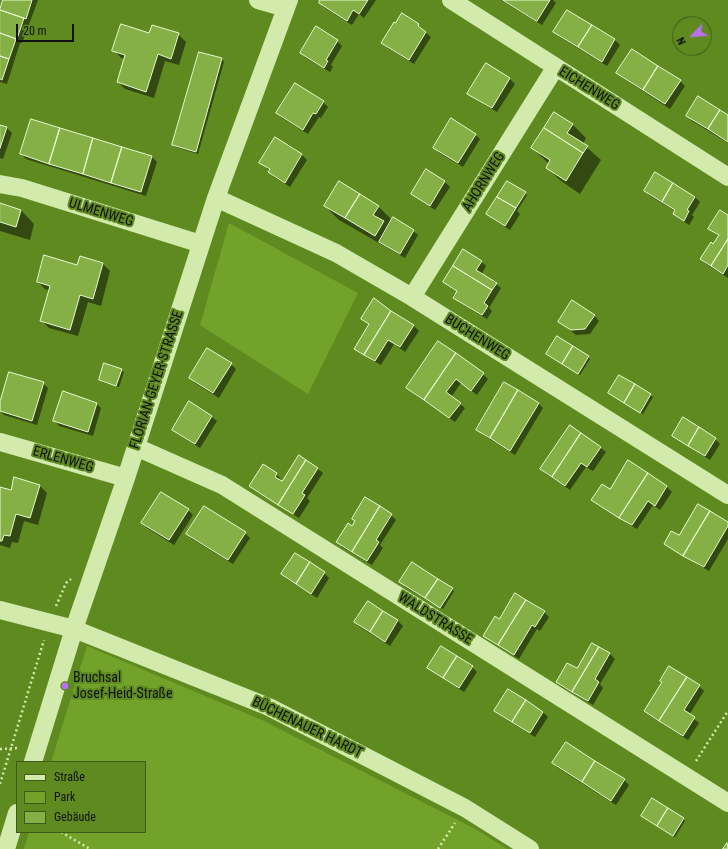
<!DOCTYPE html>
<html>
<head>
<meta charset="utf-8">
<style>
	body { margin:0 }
	#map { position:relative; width:728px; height:849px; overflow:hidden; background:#5e8a20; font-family:"Roboto Condensed",sans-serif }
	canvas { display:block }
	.legend { position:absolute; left:16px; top:761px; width:130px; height:72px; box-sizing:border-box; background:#5e8a20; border:1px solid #3f5a1a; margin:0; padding:5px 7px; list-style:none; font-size:12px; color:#111 }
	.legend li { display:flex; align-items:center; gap:8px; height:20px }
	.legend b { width:20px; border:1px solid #3f5a1a }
	.north { position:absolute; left:672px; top:16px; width:40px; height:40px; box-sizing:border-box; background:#5e8a20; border:1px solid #3f5a1a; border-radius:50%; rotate:244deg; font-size:11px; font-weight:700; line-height:16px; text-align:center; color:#111 }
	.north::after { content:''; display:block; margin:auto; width:14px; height:18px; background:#bc6ef8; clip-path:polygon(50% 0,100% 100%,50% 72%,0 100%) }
	.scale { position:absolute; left:16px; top:24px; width:58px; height:18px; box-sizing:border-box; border:2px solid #111; border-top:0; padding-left:5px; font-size:12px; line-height:14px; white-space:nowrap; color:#111; -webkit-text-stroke:3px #5e8a20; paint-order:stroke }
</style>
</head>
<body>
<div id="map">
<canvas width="728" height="849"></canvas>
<ul class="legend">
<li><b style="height:5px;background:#d2ebad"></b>Straße</li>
<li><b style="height:11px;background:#72a22a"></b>Park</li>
<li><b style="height:11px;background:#85b045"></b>Gebäude</li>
</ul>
<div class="north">N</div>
<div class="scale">20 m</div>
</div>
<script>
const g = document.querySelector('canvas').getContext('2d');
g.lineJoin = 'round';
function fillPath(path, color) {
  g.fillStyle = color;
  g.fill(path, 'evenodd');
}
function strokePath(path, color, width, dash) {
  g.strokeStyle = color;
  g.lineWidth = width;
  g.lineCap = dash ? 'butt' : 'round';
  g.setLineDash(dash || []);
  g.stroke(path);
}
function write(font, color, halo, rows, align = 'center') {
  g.font = font + ' "Roboto Condensed",sans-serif';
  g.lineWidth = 4;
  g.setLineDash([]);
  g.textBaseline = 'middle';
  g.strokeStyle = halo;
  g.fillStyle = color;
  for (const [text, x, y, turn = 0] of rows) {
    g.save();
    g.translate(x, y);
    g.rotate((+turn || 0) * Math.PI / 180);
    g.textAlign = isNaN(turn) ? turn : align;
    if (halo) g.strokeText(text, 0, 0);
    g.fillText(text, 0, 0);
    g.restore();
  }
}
fillPath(new Path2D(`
	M229 223 358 293 308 394 200 325Z
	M87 646 262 720 477 830 507 849H24L29 832H145V762H51Z`), '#72a22a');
fillPath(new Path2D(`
	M4 0H38L22 43H20L7 84 0 82V11Z
	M321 0H376L364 18 359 14 352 25 325 8 320 3Z
	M501 0H553L556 3 542 25Z
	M568 11 615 40 620 45 607 66 560 37 555 32Z
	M418 25 431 37 414 64 388 48 383 43Z
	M178 34 186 42 179 65 165 61 154 98 125 89 118 82 125 59 121 58 114 50 150 35Z
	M337 41 342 46 331 65 333 67 330 72 306 58 301 53Z
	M199 53 222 59 224 62 198 154 175 147 173 145Z
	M486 65 510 79 515 84 497 112 474 98 469 93Z
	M618 73 680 81 685 86 670 109 623 78Z
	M323 102 328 107 321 118 319 117 308 134 282 118 277 113Z
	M687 116H728V143L692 121Z
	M31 120 152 157 157 162 146 196 26 159 21 154Z
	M573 125 586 138 583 144 601 160 580 194 561 181 547 168 549 164 532 148Z
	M0 126 7 128 12 133 3 159 0 158Z
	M475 135 480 139 463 167 439 153 434 148Z
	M276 138 302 155 307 160 290 187 274 177 269 172 270 171 261 163Z
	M426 171 445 182 450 187 435 210 417 198 412 194Z
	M655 174 695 197 700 202 692 215 694 217 689 225 679 218 674 213 675 211 650 196 645 191Z
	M525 193 527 195 517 211 520 214 510 230 493 219 488 214Z
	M0 204 21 210 34 224 30 240 0 231Z
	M325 206H378L392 220 413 231 418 235 405 258 339 220Z
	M728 216V278L706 264 701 259 714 245 719 236 709 228Z
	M80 257 103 264 110 271 101 306 88 302 78 336 49 328 41 320 50 291 45 289 38 282 78 266Z
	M481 261 486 266 481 275 496 284 501 288 489 308 492 311 487 319 459 302 455 297 458 292 444 282Z
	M374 300 414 326 419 331 405 352 394 344 381 365 360 353 356 349 370 325 362 319Z
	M572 301 595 316 599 321 590 334 576 335 559 321Z
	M438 342 483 374 488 379 477 395 461 383 451 397 465 408 455 422 412 392 407 387Z
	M207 349 231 364 236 369 219 398 195 383 190 378Z
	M549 356 588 357 590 359 580 375Z
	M121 370 124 372 119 387 102 382 100 380Z
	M620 376 653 397 643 414 609 393Z
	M43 383 48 388 37 425 4 415 0 411V405Z
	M189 403 212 417 217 421 200 448 178 434 173 429Z
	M538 403 543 408 515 455 482 434 477 429Z
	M97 404 101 408 93 436 59 426 55 421Z
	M570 426 601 448 606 452 593 471 586 467 570 490 546 474 541 469Z
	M715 439 720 444 710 460 691 448Z
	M299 457 318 469 323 473 307 498 310 501 299 518 256 491 251 486 263 466 276 474 281 479 280 481 283 482Z
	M628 462 667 487 672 492 660 510 653 505 637 529 598 505 593 500 610 491Z
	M39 485 47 493 38 525 24 521 18 543 12 542 10 548 0 545V489L11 492Z
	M188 510 193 515 174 545 147 528 142 523Z
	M391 515 396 520 380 545 383 548 372 565 342 547 338 542 353 527Z
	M728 523V539L709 571 670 548 665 544Z
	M245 533 250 538 233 564 192 539 187 534Z
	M324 573 329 578 317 598 287 579 282 574Z
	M401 582 452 589 454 591 443 609 405 587Z
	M368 602 398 621 403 626 390 646 360 627 355 622Z
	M544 612 549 617 540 631 537 629 519 659 489 640 484 635 500 620Z
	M593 644 610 654 615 659 600 684 603 688 593 705 562 687 557 682 577 670Z
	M472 667 477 672 464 692 433 672 428 668Z
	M699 686 704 691 689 715 699 723 688 740 650 716 645 711Z
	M508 690 543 712 548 717 535 737 500 715 495 710Z
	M553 763 624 780 629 785 616 805 558 768Z
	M644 818 683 819 685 821 675 837Z`), '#0007');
const building = new Path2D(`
	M3 0H32L26 19 0 10Z
	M320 0H368L359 14 353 10 347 21 319 3Z
	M503 0H550L537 21Z
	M0 10 24 18 17 39 0 33Z
	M567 10 592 25 578 47 553 32Z
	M402 13 419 24 418 26 426 32 409 60 381 43 394 22 395 23Z
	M121 24 149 33 152 25 179 33 171 59 158 54 146 92 117 82 125 55 112 51Z
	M592 25 615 39 602 62 578 47Z
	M316 26 338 40 326 60 328 61 324 68 300 53Z
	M0 33 16 39 9 59 0 56Z
	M632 49 658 66 643 90 616 73Z
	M199 52 222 58 196 152 172 145Z
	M0 56 9 59 2 80 0 79Z
	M486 63 510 78 492 108 467 94Z
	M658 66 681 80 665 104 643 90Z
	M295 83 324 101 316 114 313 113 303 130 276 113Z
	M698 96 720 110 708 129 686 116Z
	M720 110 728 115V142L708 129Z
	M554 112 573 124 567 133 588 146 583 153 544 128Z
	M451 118 476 134 458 163 433 148Z
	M31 119 60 128 49 164 20 154Z
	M0 125 7 127 0 148Z
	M60 128 93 138 83 174 49 164Z
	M544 128 583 153 566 181 546 168 550 160 531 148Z
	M275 137 302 154 285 183 268 172 270 169 259 163Z
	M93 138 122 147 111 183 83 174Z
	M122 147 152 156 141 192 111 183Z
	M426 169 445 181 430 206 411 194Z
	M655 172 673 183 662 202 644 191Z
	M339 181 360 194 345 218 324 206Z
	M507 181 526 192 516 208 497 197Z
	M673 183 695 197 687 210 689 211 684 221 673 214 675 210 662 202Z
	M360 194 379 206 373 215 384 221 375 236 345 218Z
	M497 197 516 208 505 226 486 214Z
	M0 203 21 210 16 227 0 222Z
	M720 210 728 215V239L711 266 700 259 711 242 713 244 719 235 708 229Z
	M393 217 414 230 400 254 379 242Z
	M728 239V265L723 274 711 266Z
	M463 249 482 261 476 270 497 283 492 290 453 266Z
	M44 255 77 265 80 256 103 263 93 299 80 295 70 330 40 321 50 286 37 282Z
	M453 266 492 290 484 303 488 306 482 315 453 298 457 291 443 282Z
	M374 298 391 311 364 355 354 349 369 324 361 319Z
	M572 300 595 315 585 329 571 330 558 322Z
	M391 311 414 325 400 347 388 340 375 361 364 355Z
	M557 336 573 346 562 364 546 354Z
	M438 341 456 353 424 400 406 388Z
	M573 346 589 356 578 374 562 364Z
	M207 348 232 363 213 393 189 378Z
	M456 353 484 373 471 391 456 379 446 392 461 403 449 418 424 400Z
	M104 363 122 369 116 386 99 380Z
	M9 372 44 382 32 421 0 411V402Z
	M619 375 635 384 624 403 608 393Z
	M504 382 518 390 490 438 476 430Z
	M635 384 651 394 640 413 624 403Z
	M518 390 539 403 510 451 490 438Z
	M63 391 97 403 88 432 53 421Z
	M189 401 212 416 195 444 172 430Z
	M683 417 699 427 688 446 672 436Z
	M570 425 581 433 552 477 540 469Z
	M699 427 716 438 705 456 688 446Z
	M581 433 601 447 587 467 581 463 565 486 552 477Z
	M299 455 306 460 278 505 249 486 263 464 277 473 275 477 282 481Z
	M306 460 318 468 302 493 305 495 293 514 278 505Z
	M628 460 648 473 619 518 591 500 602 484 610 489Z
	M648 473 667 486 655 506 648 501 632 525 619 518Z
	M14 477 40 485 30 518 16 514 10 536 4 535 2 541H0V487L11 490Z
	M161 492 189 509 169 540 141 523Z
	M365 497 380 506 352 552 336 542 348 523 352 526 355 521 352 519Z
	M698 504 710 511 683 556 664 544 671 531 679 535Z
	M204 506 246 532 228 560 186 534Z
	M380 506 392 514 376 540 379 542 367 561 352 552Z
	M710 511 728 522V526L704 567 683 556Z
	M295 553 310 562 296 584 281 574Z
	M310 562 325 572 311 594 296 584Z
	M412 562 438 579 425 598 399 582Z
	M438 579 453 588 440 608 425 598Z
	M515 593 526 600 498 645 483 636 495 616 499 619Z
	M526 600 545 611 535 627 532 625 514 655 498 645Z
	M368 601 383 611 370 632 354 622Z
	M383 611 398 620 385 642 370 632Z
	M592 643 599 647 572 692 556 682 567 663 577 668Z
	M441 646 457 656 443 678 427 668Z
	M599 647 610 653 595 679 599 682 588 701 572 692Z
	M457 656 473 666 459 688 443 678Z
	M669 666 687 677 659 721 644 711 662 682 660 681Z
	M687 677 700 685 684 710 695 717 683 736 659 721Z
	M508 689 526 700 512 722 494 711Z
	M526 700 543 712 530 733 512 722Z
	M566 742 595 761 582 782 552 763Z
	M595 761 625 779 611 801 582 782Z
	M652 798 668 808 657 826 641 816Z
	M668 808 684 818 673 836 657 826Z
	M727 843 728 849H723Z`);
fillPath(building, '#85b045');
strokePath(building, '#e9f8d2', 1);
strokePath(new Path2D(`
	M56 606 66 583 71 579
	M0 749 19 748
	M696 761 728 711
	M0 784 44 640
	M61 832 90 849
	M438 849 455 823`), '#d2ebad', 2.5, [2, 3]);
strokePath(new Path2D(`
	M258 0 286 8
	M451 0 728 177
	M0 184 22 188 201 244
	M216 198 336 253 412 297 728 495
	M412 297 555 68
	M0 442 126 478
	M136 447 222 485 728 803
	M0 610 74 629 269 707 465 808 530 849
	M33 762 74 629 126 478 216 198 289 0
	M6 849 17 813`), '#d2ebad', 18);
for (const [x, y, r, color] of [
	[65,686,4,"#bc6ef8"]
]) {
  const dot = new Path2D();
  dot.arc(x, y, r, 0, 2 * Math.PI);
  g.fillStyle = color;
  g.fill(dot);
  strokePath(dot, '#5e8a20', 1.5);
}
write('14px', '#111', '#5e8a20', [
	["EICHENWEG",589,89,32],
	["AHORNWEG",484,182,-58],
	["ULMENWEG",101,213,17],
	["BUCHENWEG",477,338,32],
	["FLORIAN-GEYER-STRASSE",157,380,-72],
	["ERLENWEG",63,460,16],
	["WALDSTRASSE",435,619,32],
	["BÜCHENAUER HARDT",307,728,26]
]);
write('14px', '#111', '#5e8a20', [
	["Bruchsal",73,678],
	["Josef-Heid-Straße",73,694]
], 'left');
</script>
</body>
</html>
